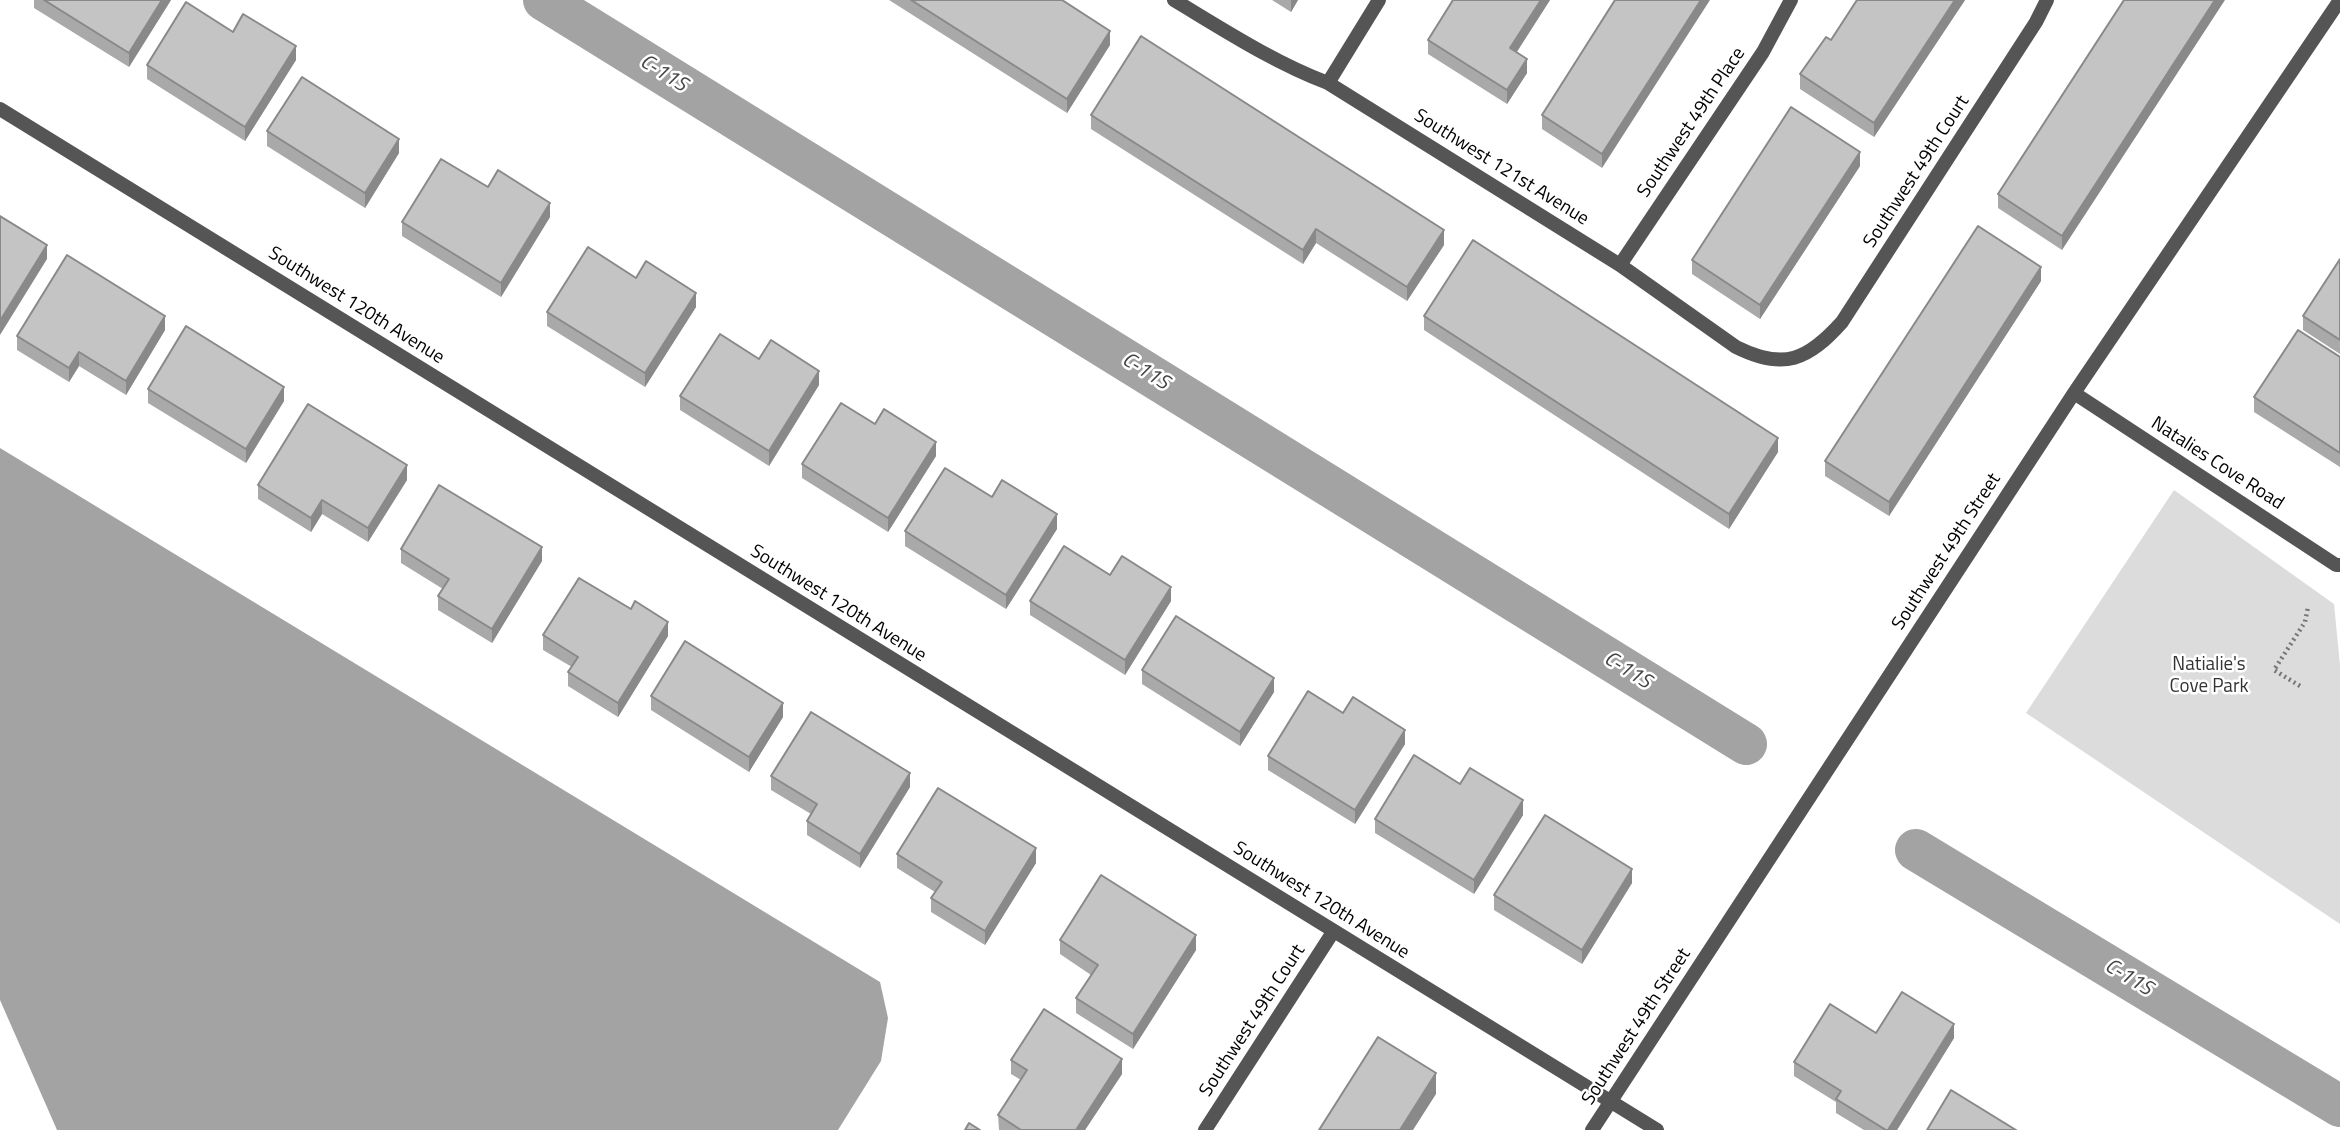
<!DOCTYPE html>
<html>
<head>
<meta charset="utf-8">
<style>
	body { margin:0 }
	canvas { display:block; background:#fff }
</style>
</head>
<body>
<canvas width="2340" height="1130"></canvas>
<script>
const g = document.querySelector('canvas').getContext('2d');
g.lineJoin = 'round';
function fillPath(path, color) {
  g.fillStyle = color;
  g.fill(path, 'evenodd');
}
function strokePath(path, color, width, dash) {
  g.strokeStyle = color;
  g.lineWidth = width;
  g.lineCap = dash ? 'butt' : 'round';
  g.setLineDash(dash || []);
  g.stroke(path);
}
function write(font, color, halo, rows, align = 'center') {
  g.font = font + ' "Titillium Web",sans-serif';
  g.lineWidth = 5;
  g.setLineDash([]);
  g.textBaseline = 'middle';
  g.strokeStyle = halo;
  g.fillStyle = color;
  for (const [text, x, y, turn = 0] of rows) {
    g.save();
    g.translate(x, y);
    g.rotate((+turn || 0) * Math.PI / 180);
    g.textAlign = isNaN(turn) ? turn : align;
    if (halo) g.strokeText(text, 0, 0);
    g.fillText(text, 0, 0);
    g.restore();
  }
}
fillPath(new Path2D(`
	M2174 490 2334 604 2340 665V924L2026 713Z`), '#dcdcdc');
fillPath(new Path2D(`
	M0 448 880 982 888 1018 881 1061 838 1130H57L0 1000Z`), '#a3a3a3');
strokePath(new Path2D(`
	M544 0 1746 744
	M1916 850 2340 1106`), '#a3a3a3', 42);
strokePath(new Path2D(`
	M2300 686 2274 670 2305 622 2308 607`), '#777', 4.5, [2, 3.5]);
strokePath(new Path2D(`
	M1174 0C1224 30 1273 62 1328 83L1620 265 1736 347C1784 371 1808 360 1842 322L2036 22 2047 0
	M1328 83 1379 0
	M0 109 1657 1130
	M1620 265 1763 52 1791 0
	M2074 393 2336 565H2340
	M1205 1130 1333 932
	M1592 1130 2074 393 2340 0`), '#555', 14);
fillPath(new Path2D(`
	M34 0H171L129 67 34 8Z
	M889 0H1062L1110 45 1067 113Z
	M1272 0H1298L1291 12Z
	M1453 0H1550L1517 52 1527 73 1507 104 1428 54V40Z
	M1615 0 1602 168 1542 129V115Z
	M1857 0H1965L1874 137 1800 89V74L1831 40Z
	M2124 0 2062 250 1998 208V194Z
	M233 32 296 60 245 141 147 79V65Z
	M1091 115 1444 245 1407 301 1316 243 1303 264 1091 129Z
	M267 131 399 153 365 208 267 146Z
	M1860 166 1760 319 1692 274V260Z
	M488 187 550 217 501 297 402 236V222Z
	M2340 259V354L2303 330V316Z
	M636 278 696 307 645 387 547 326V312Z
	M2041 281 1889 516 1825 476V461Z
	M1424 316 1778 452 1729 529 1424 330Z
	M165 330 126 395 79 366 69 382 17 350V336Z
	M2340 357V467L2254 412V397Z
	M759 359 819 385 769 466 680 410V396Z
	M148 389 284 401 246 463 148 403Z
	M875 424 936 456 888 532 802 478V464Z
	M407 480 368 542 322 514 311 532 258 499V485Z
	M992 497 1057 529 1006 609 905 546V531Z
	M401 549 542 561 492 643 438 610V596L443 589 401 563Z
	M1110 575 1171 601 1125 675 1030 615V601Z
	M631 609 668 636 618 717 568 686V672L572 667 543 650V635Z
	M1142 670 1274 692 1240 746 1142 684Z
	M651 696 783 717 749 772 651 710Z
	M1405 744 1355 824 1268 770V756Z
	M771 776 910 787 860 868 807 835V821L811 814 771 790Z
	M1460 784 1523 815 1474 894 1375 833V819Z
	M897 854 1036 863 985 945 931 912V898L935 892 897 868Z
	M1632 883 1582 964 1494 910V895Z
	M1060 940 1196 950 1133 1049 1076 1013V998L1091 975 1060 954Z
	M1876 1033 1954 1038 1897 1130H1864L1836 1113V1102L1794 1076V1062Z
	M1011 1060 1122 1074 1085 1130H999L998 1115 1021 1080 1011 1074Z`), '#a9a9a9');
fillPath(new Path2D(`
	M162 0H171L129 67V53Z
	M1291 0H1298L1291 12Z
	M1541 0H1550L1510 62V48Z
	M1701 0H1710L1602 168V154Z
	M1955 0H1965L1874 137V123Z
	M2215 0H2225L2062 250V236Z
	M1110 31V45L1067 113V99Z
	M296 46V60L245 141V127Z
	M1527 59V73L1507 104V90Z
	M399 139V153L365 208V193Z
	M1860 152V166L1760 319V305Z
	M550 203V217L501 297V283Z
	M1316 229V243L1303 264V250Z
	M1444 230V245L1407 301V287Z
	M47 245V259L0 335V321Z
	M2041 267V281L1889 516V502Z
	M696 293V307L645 387V373Z
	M165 316V330L126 395V381Z
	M79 352V366L69 382V368Z
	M819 371V385L769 466V451Z
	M284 387V401L246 463V449Z
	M1778 438V452L1729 529V514Z
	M936 442V456L888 532V518Z
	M407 465V480L368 542V528Z
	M322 500V514L311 532V518Z
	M1057 514V529L1006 609V595Z
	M542 547V561L492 643V629Z
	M1171 587V601L1125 675V660Z
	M668 622V636L618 717V703Z
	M1274 678V692L1240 746V732Z
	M783 703V717L749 772V757Z
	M1405 730V744L1355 824V810Z
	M910 773V787L860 868V854Z
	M1523 800V815L1474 894V880Z
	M1036 848V863L985 945V931Z
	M1632 869V883L1582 964V950Z
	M1196 935V950L1133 1049V1034Z
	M1954 1024V1038L1897 1130H1888Z
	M1122 1059V1074L1085 1130H1076Z
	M1436 1073V1094L1413 1130H1400Z`), '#898989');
const building = new Path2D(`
	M44 0H162L129 53Z
	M911 0H1062L1110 31 1067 99Z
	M1453 0H1541L1510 48 1527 59 1507 90 1428 40Z
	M1615 0H1701L1602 154 1542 115Z
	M1857 0H1955L1874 123 1800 74 1826 37 1831 40Z
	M2124 0H2215L2062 236 1998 194Z
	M186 2 233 32 243 14 296 46 245 127 147 65Z
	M1141 36 1444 230 1407 287 1316 229 1303 250 1091 115Z
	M302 77 399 139 365 193 267 131Z
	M1791 107 1860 152 1760 305 1692 260Z
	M441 159 488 187 498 170 550 203 501 283 402 222Z
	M0 216 47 245 0 321Z
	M1978 226 2041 267 1889 502 1825 461Z
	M1473 240 1778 438 1729 514 1424 316Z
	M588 247 636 278 646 261 696 293 645 373 547 312Z
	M67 255 165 316 126 381 79 352 69 368 17 336Z
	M2340 259V340L2303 316Z
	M186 326 284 387 246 449 148 389Z
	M2298 330 2340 357V453L2254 397Z
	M720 334 759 359 771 340 819 371 769 451 680 396Z
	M841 403 875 424 884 409 936 442 888 518 802 464Z
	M308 404 407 465 368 528 322 500 311 518 258 485Z
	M945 468 992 497 1002 480 1057 514 1006 595 905 531Z
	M439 485 542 547 492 629 438 596 449 579 401 549Z
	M1064 546 1110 575 1122 556 1171 587 1125 660 1030 601Z
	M579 578 631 609 635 601 668 622 618 703 568 672 578 657 543 635Z
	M1176 616 1274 678 1240 732 1142 670Z
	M685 641 783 703 749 757 651 696Z
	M1308 691 1343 713 1353 697 1405 730 1355 810 1268 756Z
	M811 712 910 773 860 854 807 821 817 804 771 776Z
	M1414 755 1460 784 1470 768 1523 800 1474 880 1375 819Z
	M938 788 1036 848 985 931 931 898 942 882 897 854Z
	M1545 815 1632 869 1582 950 1494 895Z
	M1101 875 1196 935 1133 1034 1076 998 1098 965 1060 940Z
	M1902 992 1954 1024 1888 1130H1886L1836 1099 1841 1091 1794 1062 1830 1004 1876 1033Z
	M1044 1009 1122 1059 1076 1130H1021L998 1115 1027 1070 1011 1060Z
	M1378 1037 1436 1073 1400 1130H1319Z
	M1951 1090 2016 1130H1927Z
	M969 1123 980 1130H965Z`);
fillPath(building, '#c4c4c4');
strokePath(building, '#898989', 2);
write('19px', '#000', '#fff', [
	["Southwest 49th Place",1692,123,-56],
	["Southwest 121st Avenue",1501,168,32],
	["Southwest 49th Court",1917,172,-57],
	["Southwest 120th Avenue",356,306,32],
	["Natalies Cove Road",2217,464,33],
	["Southwest 49th Street",1947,552,-57],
	["Southwest 120th Avenue",838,604,32],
	["Southwest 120th Avenue",1321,901,32],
	["Southwest 49th Court",1253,1021,-57],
	["Southwest 49th Street",1637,1027,-57]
]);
write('19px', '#333', '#fff', [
	["Natialie's",2209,665],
	["Cove Park",2209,687]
]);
write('italic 21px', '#444', '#fff', [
	["C-11S",663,74,32],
	["C-11S",1145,372,32],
	["C-11S",1627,671,32],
	["C-11S",2128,978,31]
]);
</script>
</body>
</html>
